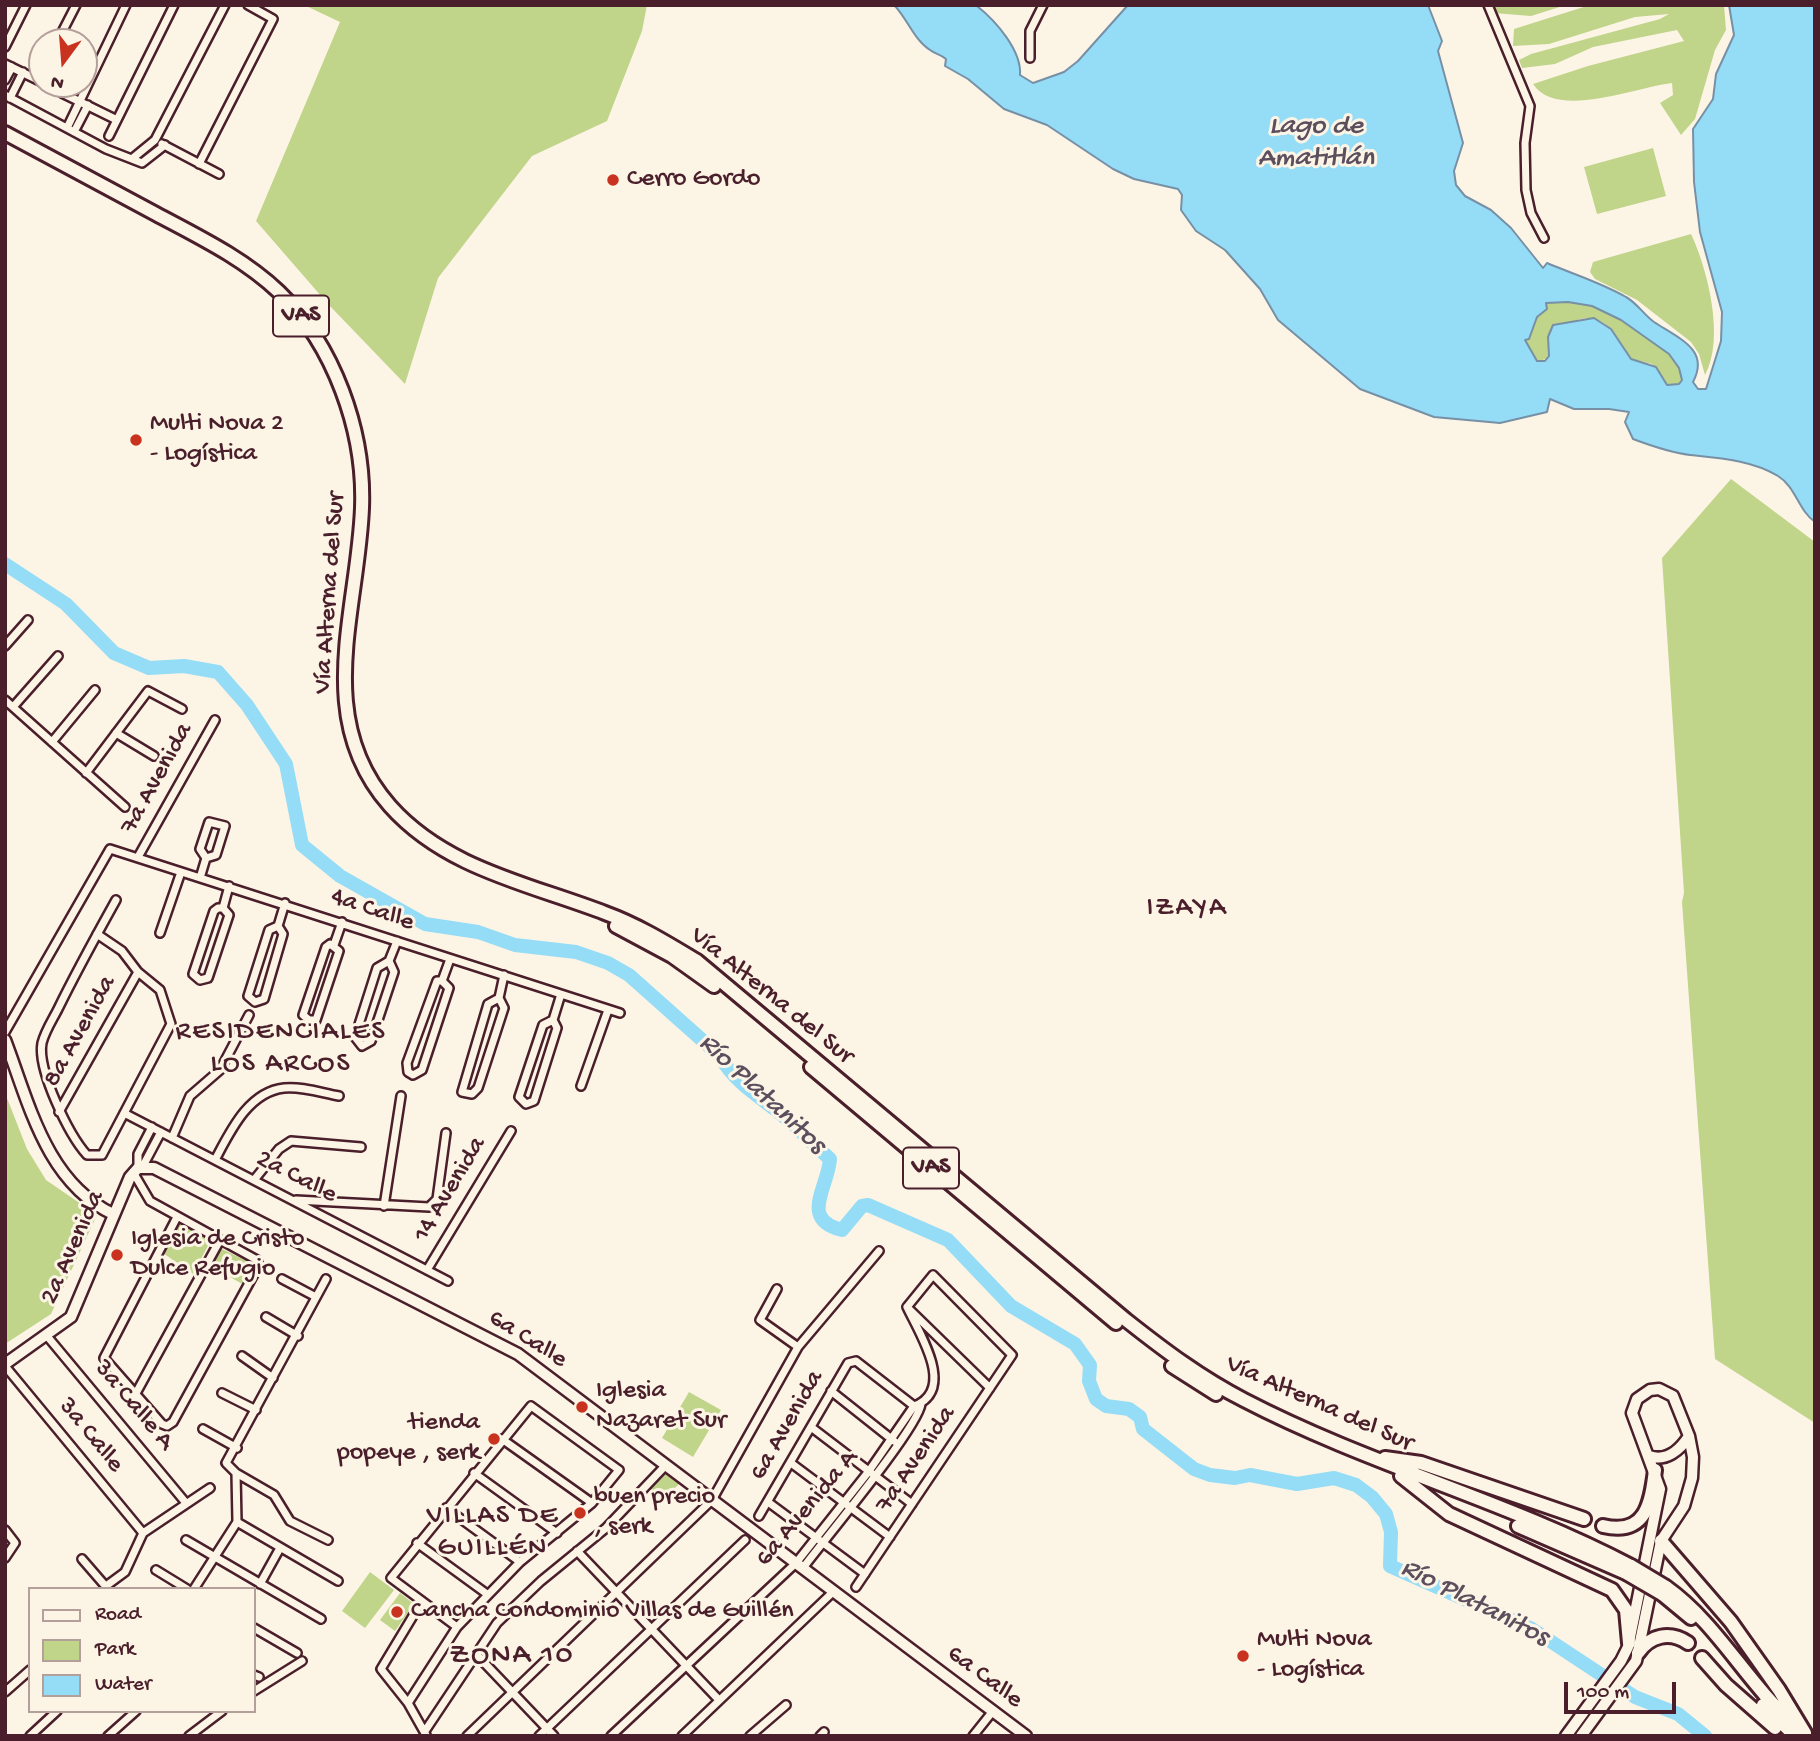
<!DOCTYPE html>
<html>
<head>
<meta charset="utf-8">
<style>
	body { margin:0 }
	#map { position:relative; width:1820px; height:1741px; overflow:hidden; background:#fcf5e5; font-family:"Gochi Hand",sans-serif }
	canvas { display:block }
	.frame { position:absolute; inset:0; border:7px solid #4a1f2b; pointer-events:none }
	.legend { position:absolute; left:28px; top:1587px; width:228px; height:126px; box-sizing:border-box; background:#fcf5e5; border:2px solid #b59f9b; margin:0; padding:9px 12px; list-style:none; font-size:21px; color:#4a1f2b }
	.legend li { display:flex; align-items:center; gap:14px; height:35px }
	.legend b { width:35px; border:2px solid #b59f9b }
	.north { position:absolute; left:28px; top:28px; width:70px; height:70px; box-sizing:border-box; background:#fcf5e5; border:2px solid #b59f9b; border-radius:50%; rotate:196deg; font-size:19px; font-weight:700; line-height:28px; text-align:center; color:#4a1f2b }
	.north::after { content:''; display:block; margin:auto; width:24px; height:32px; background:#c8321e; clip-path:polygon(50% 0,100% 100%,50% 72%,0 100%) }
	.scale { position:absolute; left:1564px; top:1682px; width:112px; height:32px; box-sizing:border-box; border:4px solid #4a1f2b; border-top:0; padding-left:9px; font-size:21px; line-height:24px; white-space:nowrap; color:#4a1f2b; -webkit-text-stroke:5px #fcf5e5; paint-order:stroke }
</style>
</head>
<body>
<div id="map">
<canvas width="1820" height="1741"></canvas>
<div class="frame"></div>
<ul class="legend">
<li><b style="height:9px;background:#fcf5e5"></b>Road</li>
<li><b style="height:19px;background:#c0d48a"></b>Park</li>
<li><b style="height:19px;background:#95dcf7"></b>Water</li>
</ul>
<div class="north">N</div>
<div class="scale">100 m</div>
</div>
<script>
const g = document.querySelector('canvas').getContext('2d');
g.lineJoin = 'round';
function fillPath(path, color) {
  g.fillStyle = color;
  g.fill(path, 'evenodd');
}
function strokePath(path, color, width, dash) {
  g.strokeStyle = color;
  g.lineWidth = width;
  g.lineCap = dash ? 'butt' : 'round';
  g.setLineDash(dash || []);
  g.stroke(path);
}
function write(font, color, halo, rows, align = 'center') {
  g.font = font + ' "Gochi Hand",sans-serif';
  g.lineWidth = 6;
  g.setLineDash([]);
  g.textBaseline = 'middle';
  g.strokeStyle = halo;
  g.fillStyle = color;
  for (const [text, x, y, turn = 0] of rows) {
    g.save();
    g.translate(x, y);
    g.rotate((+turn || 0) * Math.PI / 180);
    g.textAlign = isNaN(turn) ? turn : align;
    if (halo) g.strokeText(text, 0, 0);
    g.fillText(text, 0, 0);
    g.restore();
  }
}
fillPath(new Path2D(`
	M304 5H647L642 31 607 121 532 156 438 278 405 384 328 304 256 221 340 22Z
	M1492 5H1566L1531 16 1494 13Z
	M1724 5 1726 30 1715 50 1695 119 1681 135 1660 103 1673 95 1672 83C1637 87 1556 120 1533 84L1588 66 1684 41 1677 30 1593 47 1555 64 1522 68 1519 60 1531 54 1660 19 1669 14 1635 17 1549 44 1513 46 1514 29 1590 5Z
	M1653 148 1666 196 1597 214 1584 167Z
	M1691 234C1708 270 1725 339 1705 375L1699 354 1691 342 1637 300 1595 279 1590 272 1593 262Z
	M1568 302 1592 306 1621 320 1669 354 1679 368 1682 380 1679 385 1667 386 1652 364 1631 359C1618 340 1609 314 1581 319 1574 320 1567 325 1559 326L1547 359 1537 361 1525 340 1528 339 1537 317 1547 310 1546 303Z
	M1731 479 1815 542V1423L1715 1359 1682 902 1684 893 1662 558Z
	M5 1093 27 1149 46 1180 97 1215 51 1314 5 1344Z
	M179 1224 211 1240 193 1274 163 1253Z
	M220 1248 255 1265 246 1286 212 1267Z
	M689 1392 721 1410 693 1457 662 1438Z
	M667 1473 679 1484 663 1500 651 1489Z
	M370 1572 394 1590 365 1628 342 1611Z
	M400 1593 414 1604 395 1631 380 1620Z`), '#c0d48a');
const water = new Path2D(`
	M894 5 977 6C996 21 1022 51 1020 75L1033 83 1064 72 1078 61 1128 5H1428L1442 41 1438 51 1463 143 1454 171 1456 185 1465 196 1491 210 1511 228 1543 268 1547 263C1573 274 1602 283 1626 297 1637 303 1644 315 1654 322 1680 339 1710 350 1693 382L1698 389H1706L1721 341 1722 312 1700 232 1694 182 1693 129 1713 99 1716 74 1734 35 1729 5H1815V522C1798 510 1796 487 1778 476 1752 460 1719 458 1690 455 1674 453 1649 445 1633 439L1625 422 1629 412 1609 409H1574L1550 399 1547 412 1500 423 1434 417 1360 389 1278 320 1260 289 1225 250 1196 231 1181 210 1182 195 1178 189 1134 179 1113 169 1047 125 1004 109 968 79 945 66 946 59C940 54 935 54 930 50 914 40 907 18 894 5ZM1568 302 1592 306 1621 320 1669 354 1679 368 1682 380 1679 384 1667 385 1656 367 1631 359 1611 329 1594 318 1553 325 1548 337 1549 356 1545 361H1537L1525 340 1529 339 1537 317 1547 309 1546 303Z`);
fillPath(water, '#95dcf7');
strokePath(water, '#7790a5', 2);
strokePath(new Path2D(`
	M5 564 66 604 114 653 149 668 184 666 218 672 247 705 286 764 302 845 340 876 425 924 478 932 515 945 576 952 608 963 629 975 720 1056C734 1081 754 1093 776 1110 795 1125 812 1143 830 1159 828 1188 799 1219 842 1230L862 1206 868 1205 948 1240 1011 1306 1075 1344 1090 1365 1089 1381 1096 1399 1106 1406 1129 1409 1140 1417 1143 1429 1194 1469 1210 1475 1235 1478 1250 1475 1297 1484 1334 1478 1356 1485 1372 1497 1386 1514 1391 1532 1390 1566 1532 1629 1635 1697 1678 1714 1705 1736`), '#95dcf7', 14);
const minor = new Path2D(`
	M1488 5 1530 106 1525 143 1526 190 1531 213 1544 238
	M57 42 76 5
	M5 47 26 5
	M1030 58V31L1043 5
	M5 64 42 82
	M5 80 12 67
	M47 84 52 87
	M62 93 117 120
	M5 95 106 149 142 163 165 145
	M10 98 23 72
	M67 128 126 5
	M74 132 88 105
	M109 136 174 5
	M162 144 219 174
	M133 158 155 140 225 5
	M199 164 273 19 248 5
	M5 646 28 620
	M5 700 125 807
	M13 707 58 656
	M116 733 154 756
	M52 742 95 690
	M86 773 148 691 182 709
	M209 822 225 826 216 855 206 858 200 849Z
	M138 857 215 720
	M200 878 206 858
	M218 908H223L229 915 208 978 200 980 193 974 214 911Z
	M223 908 229 886
	M278 926 283 934 264 999 255 1002 248 996 269 930Z
	M278 926 285 903
	M160 933 181 872
	M97 934 122 951 138 972 160 990 171 1024 102 1155H87C69 1135 37 1070 42 1043 45 1031 53 1019 58 1009 76 972 96 936 116 900
	M330 944 339 951 316 1020H309L303 1015 326 947Z
	M334 945 342 922
	M389 961 394 972 371 1041 362 1046 355 1037 377 968 389 961 397 941
	M437 981H442L449 988 422 1070 413 1075 408 1072 407 1063Z
	M442 981 450 959
	M499 998 504 1008 478 1088 472 1094 462 1092 488 1004Z
	M499 998 504 975
	M553 1020 557 1028 534 1101 526 1104 519 1097 543 1025Z
	M553 1020 561 994
	M5 1032 110 849 620 1013
	M581 1086 608 1010
	M59 1112 138 972
	M124 1113 448 1281
	M172 1138 190 1096 220 1070 249 1015
	M215 1160C230 1132 248 1092 284 1088 301 1086 322 1093 339 1096
	M143 1166 161 1132
	M138 1168V1154L152 1127
	M133 1172 150 1201 257 1260 259 1265 173 1422 167 1426 162 1424 104 1358 177 1217
	M254 1180 279 1149 291 1141 361 1147
	M296 1200 429 1207 437 1199 446 1133
	M384 1206 401 1096
	M427 1270 511 1131
	M282 1279 316 1297
	M777 1289 760 1320 798 1347
	M910 1310 990 1388
	M266 1317 298 1336
	M47 1336 186 1503
	M242 1356 273 1378
	M5 1366 143 1533
	M831 1391 894 1441
	M222 1393 256 1410
	M135 1395 220 1240
	M811 1427 912 1504
	M203 1429 237 1448
	M502 1439 592 1503
	M791 1463 890 1537
	M236 1473 274 1495 290 1521 328 1540
	M474 1473 557 1533
	M768 1502 865 1574
	M446 1508 520 1562
	M759 1516 848 1363 856 1361 914 1406
	M237 1522 338 1581
	M5 1530 15 1543 5 1558
	M186 1540 321 1619
	M417 1543 487 1594
	M577 1551 719 1700
	M82 1559 108 1589
	M803 1568C824 1540 918 1428 921 1404
	M156 1570 187 1589
	M260 1584 280 1548
	M106 1586 125 1572 143 1533 210 1488
	M856 1587 1012 1355 933 1275 907 1307
	M194 1589 237 1522 236 1473 226 1463 326 1279
	M422 1601 381 1669 408 1703 426 1735
	M254 1628 297 1653
	M475 1653 554 1736
	M254 1675 259 1677
	M254 1691 302 1661
	M5 1692 30 1670
	M408 1703 457 1627 520 1562 592 1503 619 1470 531 1406 391 1578 457 1627
	M425 1731 497 1623 541 1581 606 1528 666 1465
	M30 1736 57 1711
	M108 1736 136 1711
	M189 1736 222 1711
	M467 1736 712 1500 798 1347 879 1251
	M539 1736 745 1540
	M611 1736 796 1563 869 1471 914 1406C957 1390 919 1333 907 1307
	M682 1736 834 1591
	M750 1736 786 1705
	M820 1736 824 1732
	M973 1736 993 1711`);
const secondary = new Path2D(`
	M5 1040C29 1103 46 1182 113 1214
	M5 1364 71 1317 130 1177 138 1168H154L518 1354 1026 1736
	M1649 1456C1666 1462 1680 1450 1689 1436
	M1566 1736 1621 1661 1628 1647 1660 1489 1632 1413 1637 1399 1650 1390 1659 1389 1673 1396 1689 1436 1693 1457 1692 1478 1684 1506 1661 1541 1636 1661 1581 1736`);
const trunk = new Path2D(`
	M5 133C55 160 106 187 156 214 199 237 243 258 279 292 334 345 365 431 362 508 358 611 312 718 390 806 446 869 530 884 605 913 638 925 667 943 697 961L1126 1320C1164 1350 1201 1378 1244 1400 1369 1465 1507 1501 1631 1566
	M616 926 672 956 714 986
	M811 1067 1116 1323
	M1172 1366 1216 1394
	M1385 1458 1421 1463 1584 1519
	M1401 1476 1449 1514 1612 1590 1626 1610 1629 1643
	M1518 1526 1626 1573
	M1603 1526C1646 1536 1651 1503 1655 1470
	M1661 1541 1731 1622 1779 1690 1805 1733
	M1666 1587C1719 1625 1747 1684 1795 1725
	M1662 1594 1691 1618
	M1638 1653C1650 1635 1670 1631 1688 1643
	M1702 1658 1726 1685 1775 1728
	M1763 1705 1795 1736`);
strokePath(minor, '#4a1f2b', 12);
strokePath(secondary, '#4a1f2b', 15);
strokePath(trunk, '#4a1f2b', 18);
strokePath(minor, '#fcf5e5', 7);
strokePath(secondary, '#fcf5e5', 10);
strokePath(trunk, '#fcf5e5', 12);
const trunkBridge = new Path2D(`
	M1631 1566 1666 1587
	M1626 1573 1662 1594`);
strokePath(trunkBridge, '#4a1f2b', 18, []);
strokePath(trunkBridge, '#fcf5e5', 12);
for (const [x, y, r, color] of [
	[613,180,7,"#c8321e"],
	[136,440,7,"#c8321e"],
	[117,1255,7,"#c8321e"],
	[582,1407,7,"#c8321e"],
	[494,1439,7,"#c8321e"],
	[580,1513,7,"#c8321e"],
	[397,1612,7,"#c8321e"],
	[1243,1656,7,"#c8321e"]
]) {
  const dot = new Path2D();
  dot.arc(x, y, r, 0, 2 * Math.PI);
  g.fillStyle = color;
  g.fill(dot);
  strokePath(dot, '#fcf5e5', 2.5);
}
for (const [x, y, w] of [
	[301,316,56],
	[931,1168,56]
]) {
  const box = new Path2D();
  box.roundRect(x - w / 2, y - 20.5, w, 41, 5);
  g.fillStyle = '#fcf5e5';
  g.fill(box);
  strokePath(box, '#4a1f2b', 2);
}
write('bold 24px', '#4a1f2b', null, [
	["VAS",301,316],
	["VAS",931,1168]
]);
write('26px', '#4a1f2b', '#fcf5e5', [
	["Cerro Gordo",627,180],
	["Multi Nova 2",150,425],
	["- Logística",150,455],
	["Iglesia de Cristo",131,1240],
	["Dulce Refugio",131,1270],
	["Iglesia",596,1392],
	["Nazaret Sur",596,1422],
	["tienda",480,1424,"right"],
	["popeye , serk",480,1454,"right"],
	["buen precio",594,1498],
	[", serk",594,1528],
	["Cancha Condominio Villas de Guillén",411,1612],
	["Multi Nova",1257,1641],
	["- Logística",1257,1671]
], 'left');
write('26px', '#4a1f2b', '#fcf5e5', [
	["Vía Alterna del Sur",331,593,-86],
	["7a Avenida",158,779,-61],
	["4a Calle",372,911,19],
	["Vía Alterna del Sur",771,997,39],
	["8a Avenida",81,1032,-61],
	["2a Calle",296,1178,27],
	["14 Avenida",451,1190,-59],
	["2a Avenida",74,1248,-66],
	["6a Calle",527,1340,32],
	["Vía Alterna del Sur",1319,1405,24],
	["3a Calle A",133,1406,50],
	["6a Avenida",788,1426,-60],
	["3a Calle",90,1436,51],
	["7a Avenida",917,1460,-56],
	["6a Avenida A",808,1509,-50],
	["6a Calle",984,1678,37]
]);
write('italic 28px', '#5d4e5e', '#fcf5e5', [
	["Lago de",1316,128],
	["Amatitlán",1316,160],
	["Río Platanitos",761,1095,43],
	["Río Platanitos",1474,1604,27]
]);
g.letterSpacing = '2px';
write('28px', '#4a1f2b', '#fcf5e5', [
	["IZAYA",1187,910],
	["RESIDENCIALES",281,1034],
	["LOS ARCOS",281,1066],
	["VILLAS DE",493,1518],
	["GUILLÉN",493,1550]
]);
g.letterSpacing = '0px';
g.letterSpacing = '2px';
write('30px', '#4a1f2b', '#fcf5e5', [
	["ZONA 10",512,1657]
]);
g.letterSpacing = '0px';
</script>
</body>
</html>
